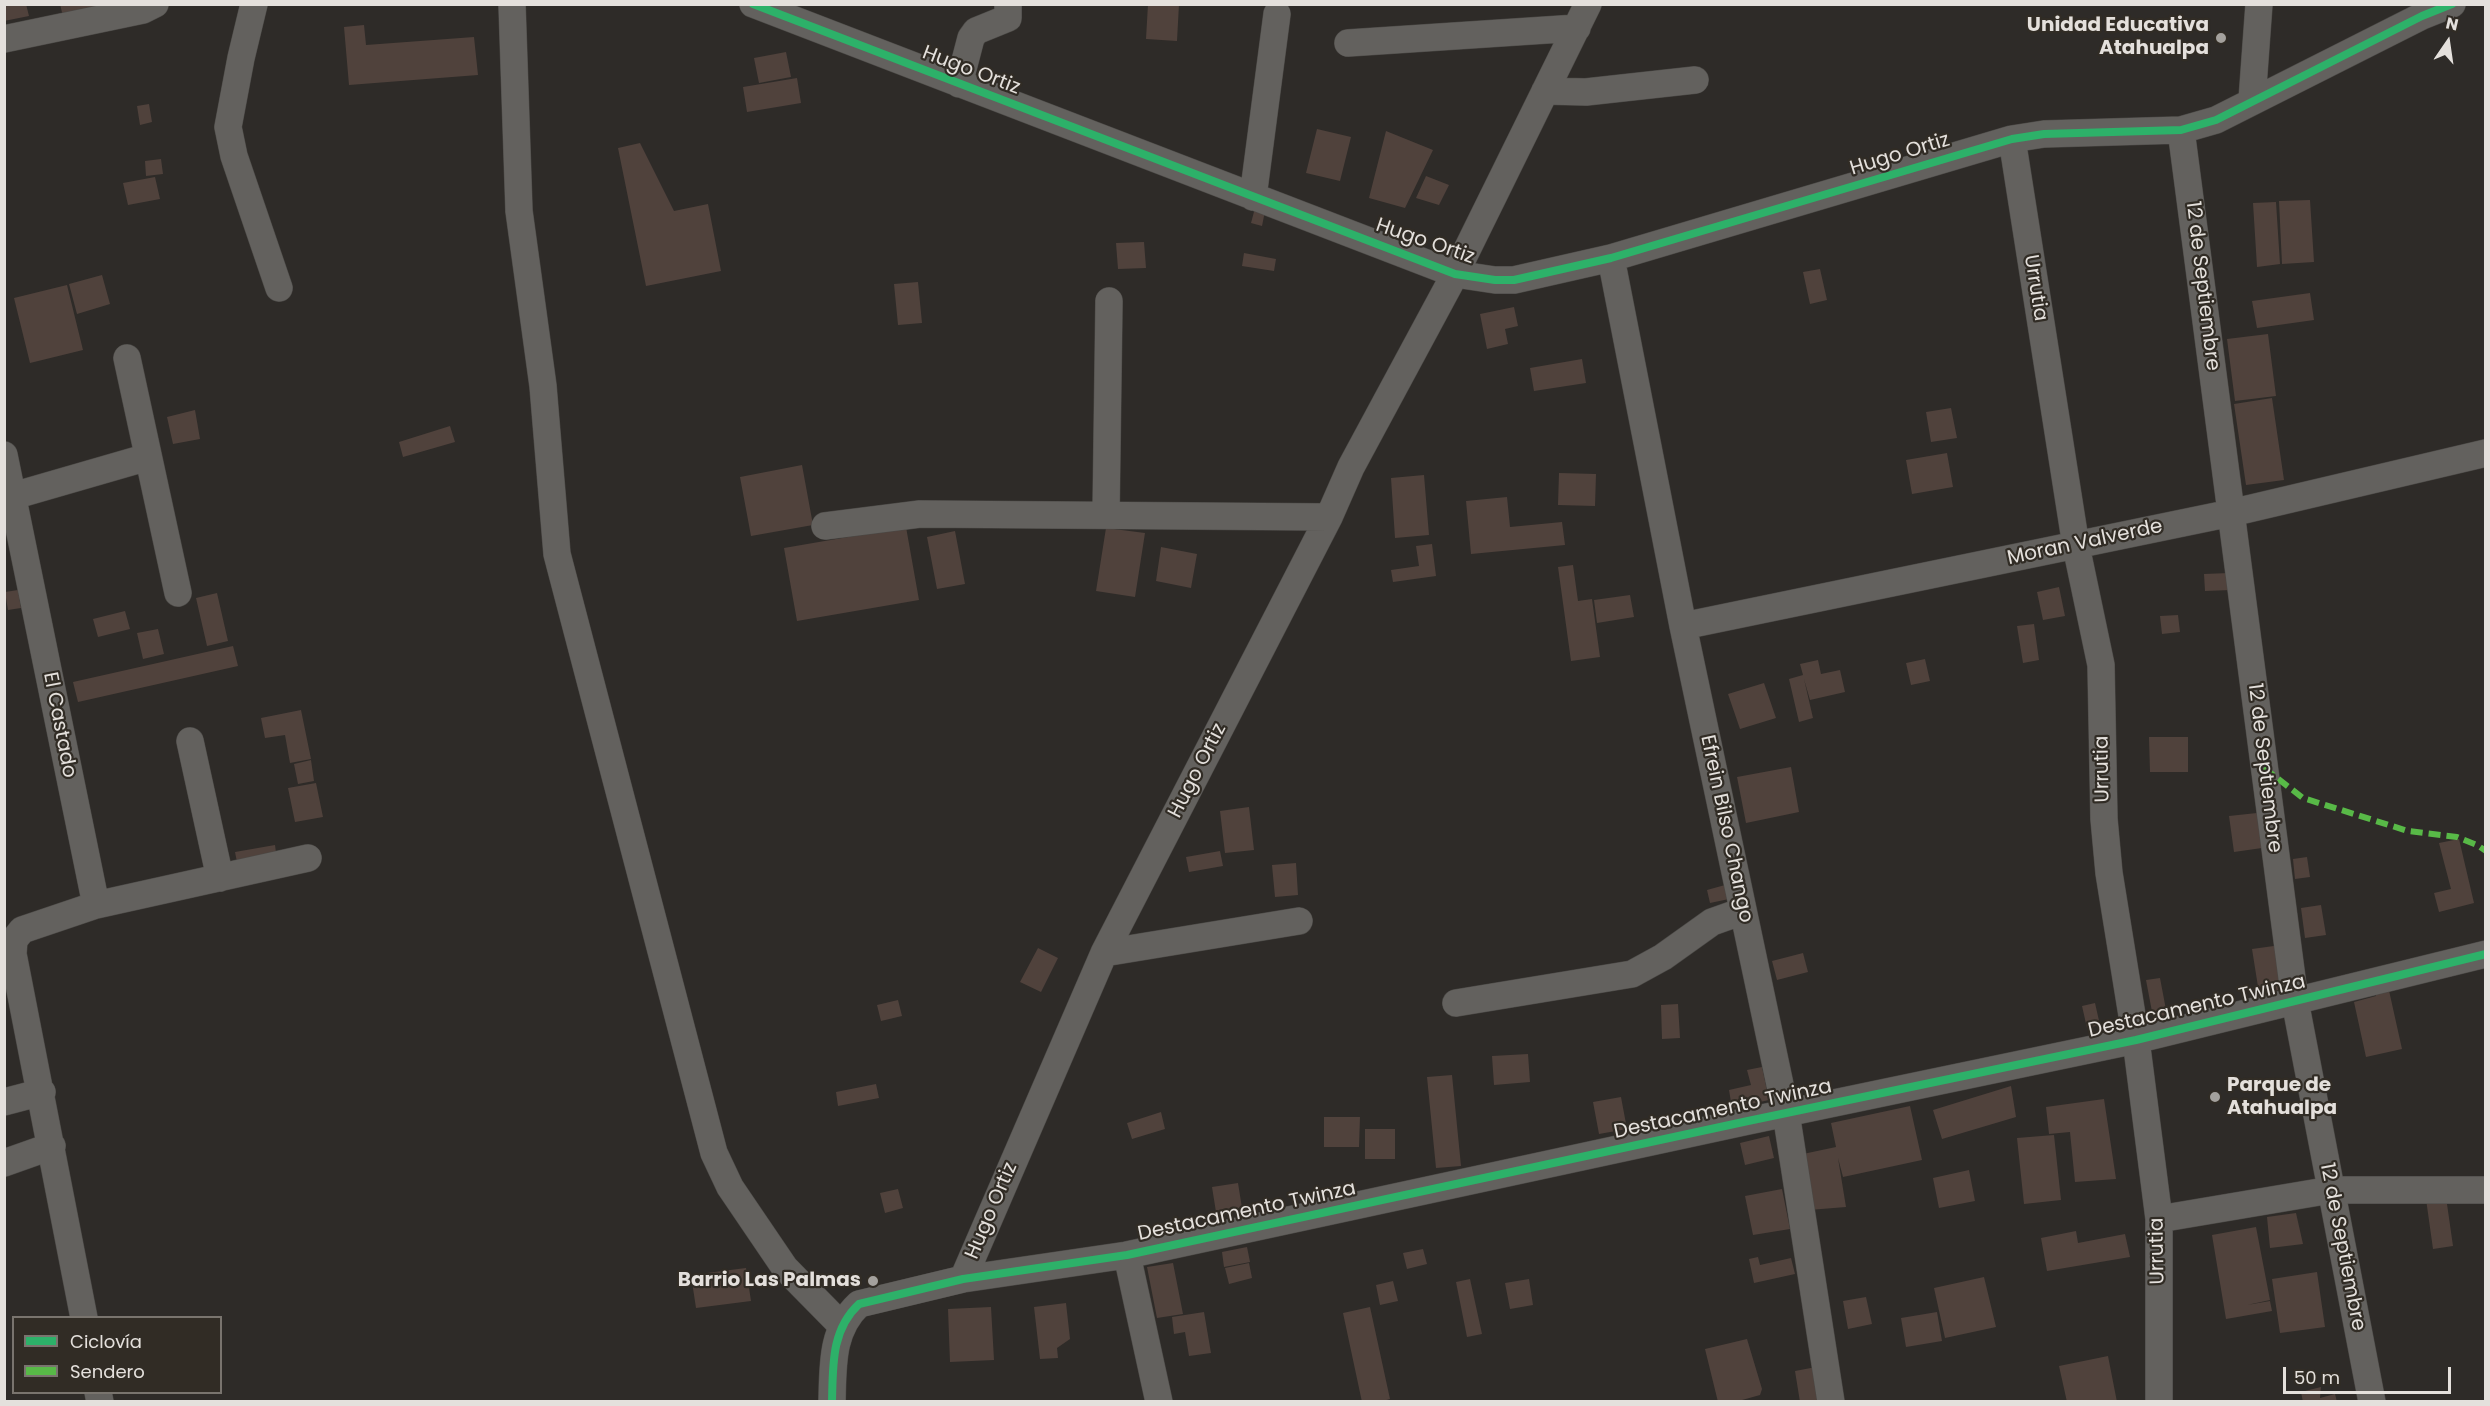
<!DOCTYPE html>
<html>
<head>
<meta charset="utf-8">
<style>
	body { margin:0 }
	#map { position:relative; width:2490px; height:1406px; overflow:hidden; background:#2e2b28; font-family:Poppins,sans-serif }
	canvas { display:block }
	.frame { position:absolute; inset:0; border:6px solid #e4e0dc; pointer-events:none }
	.legend { position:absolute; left:12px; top:1316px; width:210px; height:78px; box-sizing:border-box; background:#312c25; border:2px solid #79746e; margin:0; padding:8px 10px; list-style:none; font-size:18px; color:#e4e0dc }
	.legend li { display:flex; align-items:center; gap:12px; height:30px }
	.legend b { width:30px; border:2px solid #79746e }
	.north { position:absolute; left:2418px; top:12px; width:60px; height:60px; -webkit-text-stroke:4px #312c25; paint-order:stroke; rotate:13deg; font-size:16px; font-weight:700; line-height:24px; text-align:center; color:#e4e0dc }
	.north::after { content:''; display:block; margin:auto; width:21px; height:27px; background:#e4e0dc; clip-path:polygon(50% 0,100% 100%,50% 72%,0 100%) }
	.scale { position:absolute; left:2283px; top:1367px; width:168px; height:27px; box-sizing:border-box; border:3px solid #e4e0dc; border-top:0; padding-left:8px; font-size:18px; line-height:21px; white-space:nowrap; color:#e4e0dc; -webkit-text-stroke:4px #312c25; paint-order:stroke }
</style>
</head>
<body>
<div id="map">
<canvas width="2490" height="1406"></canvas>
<div class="frame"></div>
<ul class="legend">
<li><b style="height:8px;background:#2db169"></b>Ciclovía</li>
<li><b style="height:8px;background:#58b947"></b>Sendero</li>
</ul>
<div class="north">N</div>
<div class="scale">50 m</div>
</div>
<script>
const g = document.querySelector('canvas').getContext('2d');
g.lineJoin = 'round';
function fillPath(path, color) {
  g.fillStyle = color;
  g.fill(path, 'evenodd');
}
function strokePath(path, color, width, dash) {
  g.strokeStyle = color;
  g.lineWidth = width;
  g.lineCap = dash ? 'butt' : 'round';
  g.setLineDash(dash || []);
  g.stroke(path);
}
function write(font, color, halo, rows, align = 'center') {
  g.font = font + ' Poppins,sans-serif';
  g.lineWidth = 4.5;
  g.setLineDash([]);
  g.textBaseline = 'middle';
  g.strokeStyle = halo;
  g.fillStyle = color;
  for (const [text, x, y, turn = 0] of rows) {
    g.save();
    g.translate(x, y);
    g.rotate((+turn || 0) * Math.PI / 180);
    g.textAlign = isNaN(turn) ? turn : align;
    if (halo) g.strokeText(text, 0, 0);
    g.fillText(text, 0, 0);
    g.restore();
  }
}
fillPath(new Path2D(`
	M4 4H26L29 16 4 21Z
	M60 4H102L104 12 64 21Z
	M1148 4H1179L1177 41 1146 39Z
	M364 25 366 45 474 37 478 75 349 85 344 27Z
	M786 52 791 77 759 83 754 58Z
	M797 78 801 103 747 112 743 87Z
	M149 104 152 122 140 125 137 106Z
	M1317 129 1351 137 1340 181 1306 173Z
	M1386 131 1433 150 1405 208 1369 198Z
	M640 143 674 211 708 204 721 271 646 286 618 148Z
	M161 159 163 174 146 176 145 161Z
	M1426 176 1449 185 1439 205 1416 198Z
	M155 177 160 199 128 205 123 183Z
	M2310 200 2314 262 2282 264 2279 201Z
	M2276 202 2280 264 2257 267 2253 203Z
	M1255 208 1265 211 1262 226 1251 223Z
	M1144 242 1146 268 1118 269 1116 243Z
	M1244 253 1276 259 1274 271 1242 266Z
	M1820 269 1827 300 1810 304 1803 272Z
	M102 275 110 304 77 314 69 284Z
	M918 282 922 323 898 325 894 284Z
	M67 285 83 350 30 363 14 298Z
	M2310 293 2314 320 2257 328 2252 301Z
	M1514 307 1518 326 1505 329 1508 344 1487 349 1480 314Z
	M2268 334 2276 396 2235 401 2227 339Z
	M1582 359 1586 383 1534 391 1530 368Z
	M2272 398 2284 480 2246 485 2234 404Z
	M1951 408 1957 438 1931 442 1926 412Z
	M195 410 200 439 173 444 167 417Z
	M450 426 455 442 403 457 399 442Z
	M1947 453 1953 487 1912 494 1906 460Z
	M802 465 813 525 751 536 740 477Z
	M1559 473 1596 474 1595 506 1558 505Z
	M1424 475 1429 535 1395 538 1391 478Z
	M1507 497 1510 527 1562 522 1565 545 1471 554 1466 501Z
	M906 527 919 600 797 621 784 548Z
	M1106 528 1145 533 1135 597 1096 591Z
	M955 531 965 584 937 589 927 537Z
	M1432 544 1436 576 1393 582 1391 570 1419 566 1416 546Z
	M1161 547 1197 554 1191 588 1156 581Z
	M1573 565 1578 601 1592 599 1600 657 1571 661 1558 567Z
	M2229 573 2231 590 2205 591 2204 574Z
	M2059 587 2065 616 2043 620 2037 592Z
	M18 590 21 608 8 610 5 592Z
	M217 593 228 641 207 646 196 598Z
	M1630 595 1634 617 1597 623 1594 600Z
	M125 611 130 629 98 637 93 619Z
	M2178 615 2180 632 2162 634 2160 616Z
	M2034 624 2039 660 2023 663 2017 626Z
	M158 629 164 654 143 659 137 633Z
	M233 646 238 666 78 702 73 682Z
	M1925 659 1930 681 1911 685 1906 663Z
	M1818 660 1821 674 1840 670 1845 692 1810 700 1804 679 1813 718 1799 722 1789 679 1803 675 1800 664Z
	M1764 683 1776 718 1740 729 1728 694Z
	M301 710 311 759 290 763 285 735 265 738 261 718Z
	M2149 737H2188V772H2150Z
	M311 760 314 781 298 784 294 764Z
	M1791 767 1799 812 1746 823 1737 777Z
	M316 783 323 817 295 822 288 788Z
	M1249 807 1254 850 1225 853 1220 811Z
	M2257 813 2262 848 2234 852 2229 816Z
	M2459 839 2474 903 2439 912 2434 893 2451 889 2439 843Z
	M275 845 277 860 238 867 235 852Z
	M1220 851 1223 866 1189 872 1186 857Z
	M2307 857 2310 877 2295 879 2293 859Z
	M1296 863 1298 895 1275 897 1272 865Z
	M1725 885 1729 899 1710 903 1707 890Z
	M2321 905 2326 935 2305 938 2301 908Z
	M2281 945 2288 989 2259 993 2252 949Z
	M1038 948 1058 958 1041 992 1020 982Z
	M1803 953 1808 972 1777 980 1772 961Z
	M2160 978 2167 1015 2153 1017 2146 980Z
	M2388 986 2402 1049 2366 1057 2354 1002 2376 996 2375 989Z
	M898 1000 902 1016 881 1021 877 1005Z
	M2095 1003 2100 1025 2087 1028 2082 1006Z
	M1678 1004 1680 1038 1662 1039 1661 1005Z
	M1528 1054 1530 1082 1494 1085 1492 1056Z
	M1762 1067 1769 1100 1732 1108 1729 1090 1751 1085 1747 1070Z
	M1452 1075 1461 1166 1436 1168 1427 1077Z
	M876 1084 879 1098 838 1106 836 1092Z
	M2011 1086 2016 1117 1942 1139 1933 1110Z
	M1621 1097 1627 1129 1599 1134 1593 1102Z
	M2104 1099 2116 1179 2075 1182 2070 1132 2049 1134 2046 1107Z
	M1910 1106 1922 1160 1843 1177 1838 1158 1846 1207 1809 1210 1803 1154 1836 1147 1831 1123Z
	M1161 1112 1165 1129 1132 1139 1127 1123Z
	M1324 1117H1360L1359 1147H1324Z
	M1365 1129H1395V1159H1365Z
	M2054 1135 2061 1200 2024 1204 2017 1138Z
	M1769 1136 1774 1158 1745 1165 1740 1143Z
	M1969 1170 1975 1201 1939 1208 1933 1178Z
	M1238 1183 1242 1208 1216 1212 1212 1187Z
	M898 1189 903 1208 885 1213 880 1193Z
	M1782 1189 1790 1229 1753 1235 1745 1196Z
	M2446 1197 2453 1246 2433 1249 2426 1199Z
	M2296 1213 2303 1244 2270 1248 2267 1217Z
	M2256 1227 2270 1300 2247 1305 2270 1301 2272 1311 2226 1319 2212 1235Z
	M2076 1231 2078 1243 2125 1234 2130 1257 2047 1271 2041 1238Z
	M1247 1247 1250 1262 1224 1267 1222 1252Z
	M1423 1249 1427 1264 1407 1269 1403 1253Z
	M1758 1257 1760 1265 1791 1258 1795 1274 1754 1283 1749 1259Z
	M1173 1263 1183 1314 1157 1318 1147 1267Z
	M1249 1263 1252 1278 1229 1284 1225 1268Z
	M746 1268 751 1301 696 1308 691 1275Z
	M2317 1272 2325 1327 2280 1333 2272 1279Z
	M1984 1277 1996 1327 1945 1338 1934 1288Z
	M1470 1279 1482 1334 1467 1337 1456 1282Z
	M1529 1279 1533 1305 1510 1309 1505 1283Z
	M1393 1281 1398 1301 1380 1305 1376 1285Z
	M1866 1297 1872 1324 1848 1329 1843 1301Z
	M1066 1303 1070 1339 1057 1348 1058 1358 1040 1359 1034 1307Z
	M991 1307 994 1360 950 1362 948 1309Z
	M1370 1307 1390 1399 1380 1402H1362L1343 1313Z
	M1204 1312 1211 1353 1189 1356 1185 1332 1174 1334 1172 1317Z
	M1937 1312 1942 1341 1906 1347 1901 1318Z
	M1747 1339 1762 1389 1760 1395 1735 1402H1718L1705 1349Z
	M2108 1356 2117 1402H2067L2059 1366Z
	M1816 1367 1823 1402H1800L1795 1371Z
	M2321 1387 2320 1398 2335 1394 2337 1402H2303L2301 1392Z`), '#50423c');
const minor = new Path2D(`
	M254 4 241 58 228 127 234 156 279 288
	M512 4 519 211 543 386 557 554 714 1153 730 1187 785 1268 842 1326
	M753 4 1455 274 1495 280H1514L1611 258 2012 139 2044 134 2181 130 2216 120 2422 16 2452 4
	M4 39 143 10 155 4
	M1348 43 1577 28
	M959 84 971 38 976 31 1008 18V4
	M1545 91 1586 92 1695 80
	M2252 100 2259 4
	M2181 130 2295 1001 2372 1402
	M2012 139 2076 546 2101 665 2104 819 2109 873 2136 1040 2159 1219V1402
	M1253 197 1277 14
	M1611 258 1683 626 1786 1113 1831 1402
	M127 358 178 593
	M4 455 96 905 22 930 14 940 13 954 84 1318
	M13 496 148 457
	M1106 515 1109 301
	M825 526 920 514 1329 517
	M1683 626 2231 513 2486 453
	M190 741 220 878
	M96 905 308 858
	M1104 953 1299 921
	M1456 1003 1632 974 1663 957 1712 922 1743 911
	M4 1102 42 1092
	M4 1163 52 1146
	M2159 1219 2331 1190H2486
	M1127 1255 1159 1402
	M963 1279 1104 953 1329 517 1351 467 1455 274 1588 4
	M98 1392 100 1402
	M832 1402C833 1366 831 1330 859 1304L963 1279 1127 1255 1748 1121 2136 1040 2486 954`);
strokePath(minor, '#4b4946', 28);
strokePath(minor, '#63615e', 27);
strokePath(new Path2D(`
	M2264 768 2303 798 2408 831 2457 837 2477 845 2486 851`), '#58b947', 6, [12, 6]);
strokePath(new Path2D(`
	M753 4 1455 274 1495 280H1514L1611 258 2012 139 2044 134 2181 130 2216 120 2422 16 2452 4
	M832 1402C833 1366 831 1330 859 1304L963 1279 1127 1255 1748 1121 2136 1040 2486 954`), '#2db169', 8);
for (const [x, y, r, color] of [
	[2221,38,6,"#a4a19d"],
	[2215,1097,6,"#a4a19d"],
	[873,1281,6,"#a4a19d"]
]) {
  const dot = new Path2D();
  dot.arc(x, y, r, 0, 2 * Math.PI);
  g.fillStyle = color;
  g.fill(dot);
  strokePath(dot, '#312c25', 2);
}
write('bold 20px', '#e4e0dc', '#312c25', [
	["Unidad Educativa",2209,26],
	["Atahualpa",2209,49],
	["Parque de",2227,1086,"left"],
	["Atahualpa",2227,1109,"left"],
	["Barrio Las Palmas",861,1281]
], 'right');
write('20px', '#e4e0dc', '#312c25', [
	["Hugo Ortiz",971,71,21],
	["Hugo Ortiz",1900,155,-17],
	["Hugo Ortiz",1425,242,19],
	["12 de Septiembre",2202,286,83],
	["Urrutia",2035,288,81],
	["Moran Valverde",2085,543,-12],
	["El Castado",59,725,79],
	["12 de Septiembre",2264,768,83],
	["Urrutia",2103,769,-91],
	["Hugo Ortiz",1198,771,-63],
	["Efrein Bilso Chango",1726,829,78],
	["Destacamento Twinza",2197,1007,-13],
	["Destacamento Twinza",1723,1110,-12],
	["Hugo Ortiz",992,1211,-67],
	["Destacamento Twinza",1247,1212,-12],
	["12 de Septiembre",2342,1247,79],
	["Urrutia",2158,1251,-91]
]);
</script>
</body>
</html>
